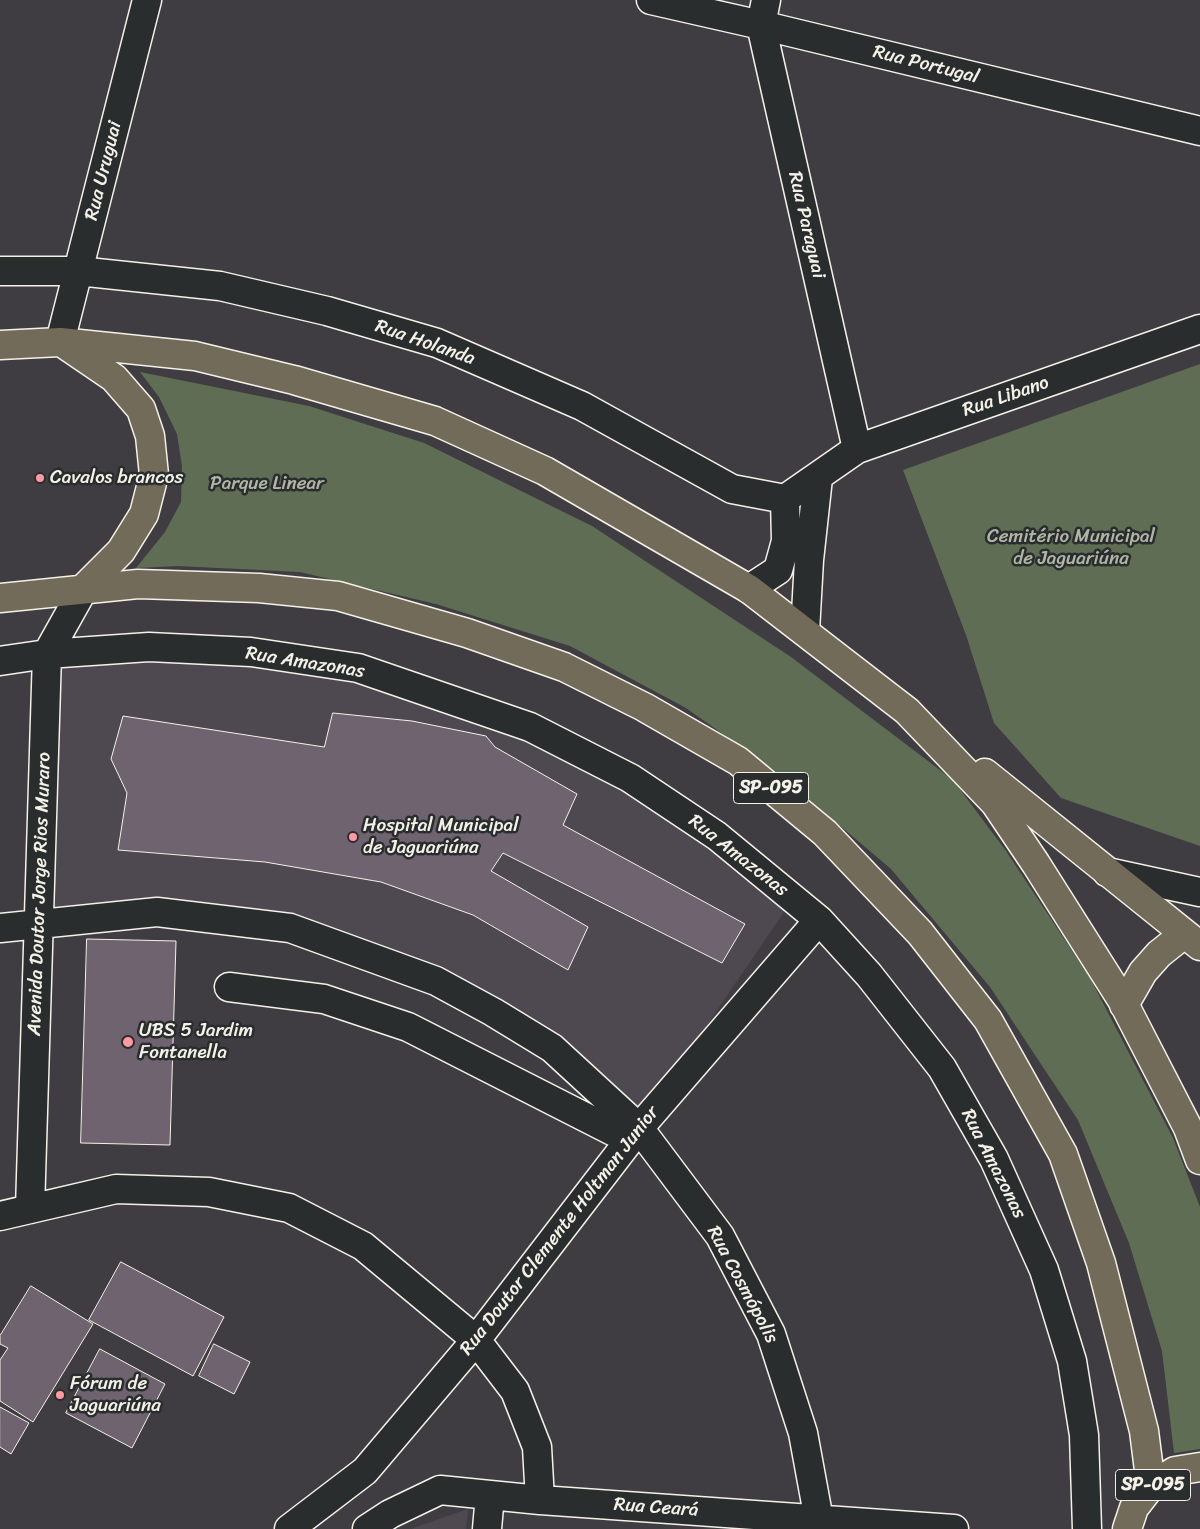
<!DOCTYPE html>
<html>
<head>
<meta charset="utf-8">
<style>
	body { margin:0 }
	canvas { display:block; background:#3f3d42 }
</style>
</head>
<body>
<canvas width="1200" height="1529"></canvas>
<script>
const g = document.querySelector('canvas').getContext('2d');
g.lineJoin = 'round';
function fillPath(path, color) {
  g.fillStyle = color;
  g.fill(path, 'evenodd');
}
function strokePath(path, color, width, dash) {
  g.strokeStyle = color;
  g.lineWidth = width;
  g.lineCap = dash ? 'butt' : 'round';
  g.setLineDash(dash || []);
  g.stroke(path);
}
function write(font, color, halo, rows, align = 'center') {
  g.font = font + ' Sriracha,sans-serif';
  g.lineWidth = 5;
  g.setLineDash([]);
  g.textBaseline = 'middle';
  g.strokeStyle = halo;
  g.fillStyle = color;
  for (const [text, x, y, turn = 0] of rows) {
    g.save();
    g.translate(x, y);
    g.rotate((+turn || 0) * Math.PI / 180);
    g.textAlign = isNaN(turn) ? turn : align;
    if (halo) g.strokeText(text, 0, 0);
    g.fillText(text, 0, 0);
    g.restore();
  }
}
fillPath(new Path2D(`
	M151 650 358 672 628 781 786 909 639 1125 556 1045 290 924 44 919 52 658Z
	M468 1509 466 1529H412L416 1527Z`), '#4e4850');
fillPath(new Path2D(`
	M1200 364V846L1061 798 994 723 966 635 903 470Z
	M140 372 309 406 424 443 592 526 791 657 953 780 1006 851 1090 978 1173 1138 1200 1207V1449L1174 1453 1162 1351 1129 1243 1078 1120 990 987 891 869 778 773 686 708 570 646 436 604 300 572 178 566 136 568 165 532 181 502 182 466 177 434 159 397Z`), '#5f6d55');
const building = new Path2D(`
	M333 713 412 721 486 736 495 747 577 794 563 825 745 924 722 963 503 853 491 871 588 927 568 970 473 915 381 882 265 862 118 850 127 793 111 759 123 716 324 747Z
	M87 939 176 941 170 1145 81 1143Z
	M121 1262 224 1317 193 1376 89 1320Z
	M31 1286 93 1324 33 1422 0 1401V1360L8 1348 0 1344V1336Z
	M214 1344 250 1362 234 1394 199 1376Z
	M100 1349 165 1384 132 1448 66 1413Z
	M0 1407 29 1423 11 1454 0 1447Z`);
fillPath(building, '#706370');
strokePath(building, '#f4f1e8', 1);
const minor = new Path2D(`
	M651 0 761 25 1200 131
	M766 0 761 25 857 449
	M0 271H78L220 286 327 311 437 343 582 406 732 489 785 499 857 449 1200 329
	M60 342 147 0
	M749 589 778 570 786 541 785 499
	M805 631 809 560 818 478
	M0 661 47 654 149 647 251 652 358 668 530 727 630 778 717 836 819 920 869 975 942 1068 994 1159 1044 1270 1072 1361 1084 1435 1087 1529
	M1107 872 1200 892
	M0 928 157 912 290 928 436 981 493 1012 552 1048 639 1128 720 1236 771 1334 803 1433 819 1520
	M229 987 324 999 408 1027 630 1140
	M30 1209 47 654 84 588
	M0 1216 116 1189 209 1192 289 1208 363 1246 476 1340 515 1391 537 1447 540 1500
	M289 1529 365 1471 476 1340 639 1128 819 920
	M367 1529 390 1514 440 1490 540 1500 954 1529
	M487 1529 490 1495`);
const major = new Path2D(`
	M64 344 114 378 141 409 150 436 154 475 144 514 121 551 84 588
	M0 345 60 342 195 356 294 380 435 421 545 471 749 589 907 711 995 803 1036 864 1122 1000 1188 1128 1200 1160
	M0 598 138 584 259 588 338 596 467 633 564 667 644 707 738 761 825 833 920 933 988 1020 1063 1154 1101 1263 1144 1431 1151 1486
	M985 773 1200 946
	M1124 1005 1143 972 1159 954 1184 934
	M1127 1529 1134 1508 1151 1486 1175 1471 1200 1467`);
strokePath(minor, '#f4f1e8', 31);
strokePath(major, '#f4f1e8', 31);
strokePath(minor, '#2a2d2e', 28);
strokePath(major, '#736b5a', 28);
for (const [x, y, r, color] of [
	[40,478,5,"#ff9aa2"],
	[353,837,5,"#ff9aa2"],
	[128,1042,6,"#ff9aa2"],
	[60,1395,5,"#ff9aa2"]
]) {
  const dot = new Path2D();
  dot.arc(x, y, r, 0, 2 * Math.PI);
  g.fillStyle = color;
  g.fill(dot);
  strokePath(dot, '#2a2d2e', 2);
}
for (const [x, y, w] of [
	[771,788,75],
	[1153,1485,75]
]) {
  const box = new Path2D();
  box.roundRect(x - w / 2, y - 15.5, w, 31, 4);
  g.fillStyle = '#2a2d2e';
  g.fill(box);
  strokePath(box, '#f4f1e8', 1);
}
write('bold 18px', '#f4f1e8', null, [
	["SP-095",771,788],
	["SP-095",1153,1485]
]);
write('19px', '#f4f1e8', '#2a2d2e', [
	["Rua Portugal",926,65,14],
	["Rua Uruguai",104,171,-76],
	["Rua Paraguai",806,225,77],
	["Rua Holanda",425,343,19],
	["Rua Libano",1006,397,-19],
	["Rua Amazonas",305,663,9],
	["Rua Amazonas",738,856,38],
	["Avenida Doutor Jorge Rios Muraro",40,894,-88],
	["Rua Amazonas",993,1164,63],
	["Rua Doutor Clemente Holtman Junior",560,1231,-52],
	["Rua Cosmópolis",742,1285,62],
	["Rua Ceará",656,1508,4]
]);
write('19px', '#f4f1e8', '#2a2d2e', [
	["Cavalos brancos",50,478],
	["Hospital Municipal",363,826],
	["de Jaguariúna",363,848],
	["UBS 5 Jardim",139,1031],
	["Fontanella",139,1053],
	["Fórum de",70,1384],
	["Jaguariúna",70,1406]
], 'left');
write('19px', '#b1b6a6', '#2a2d2e', [
	["Parque Linear",267,484],
	["Cemitério Municipal",1071,537],
	["de Jaguariúna",1071,559]
]);
</script>
</body>
</html>
